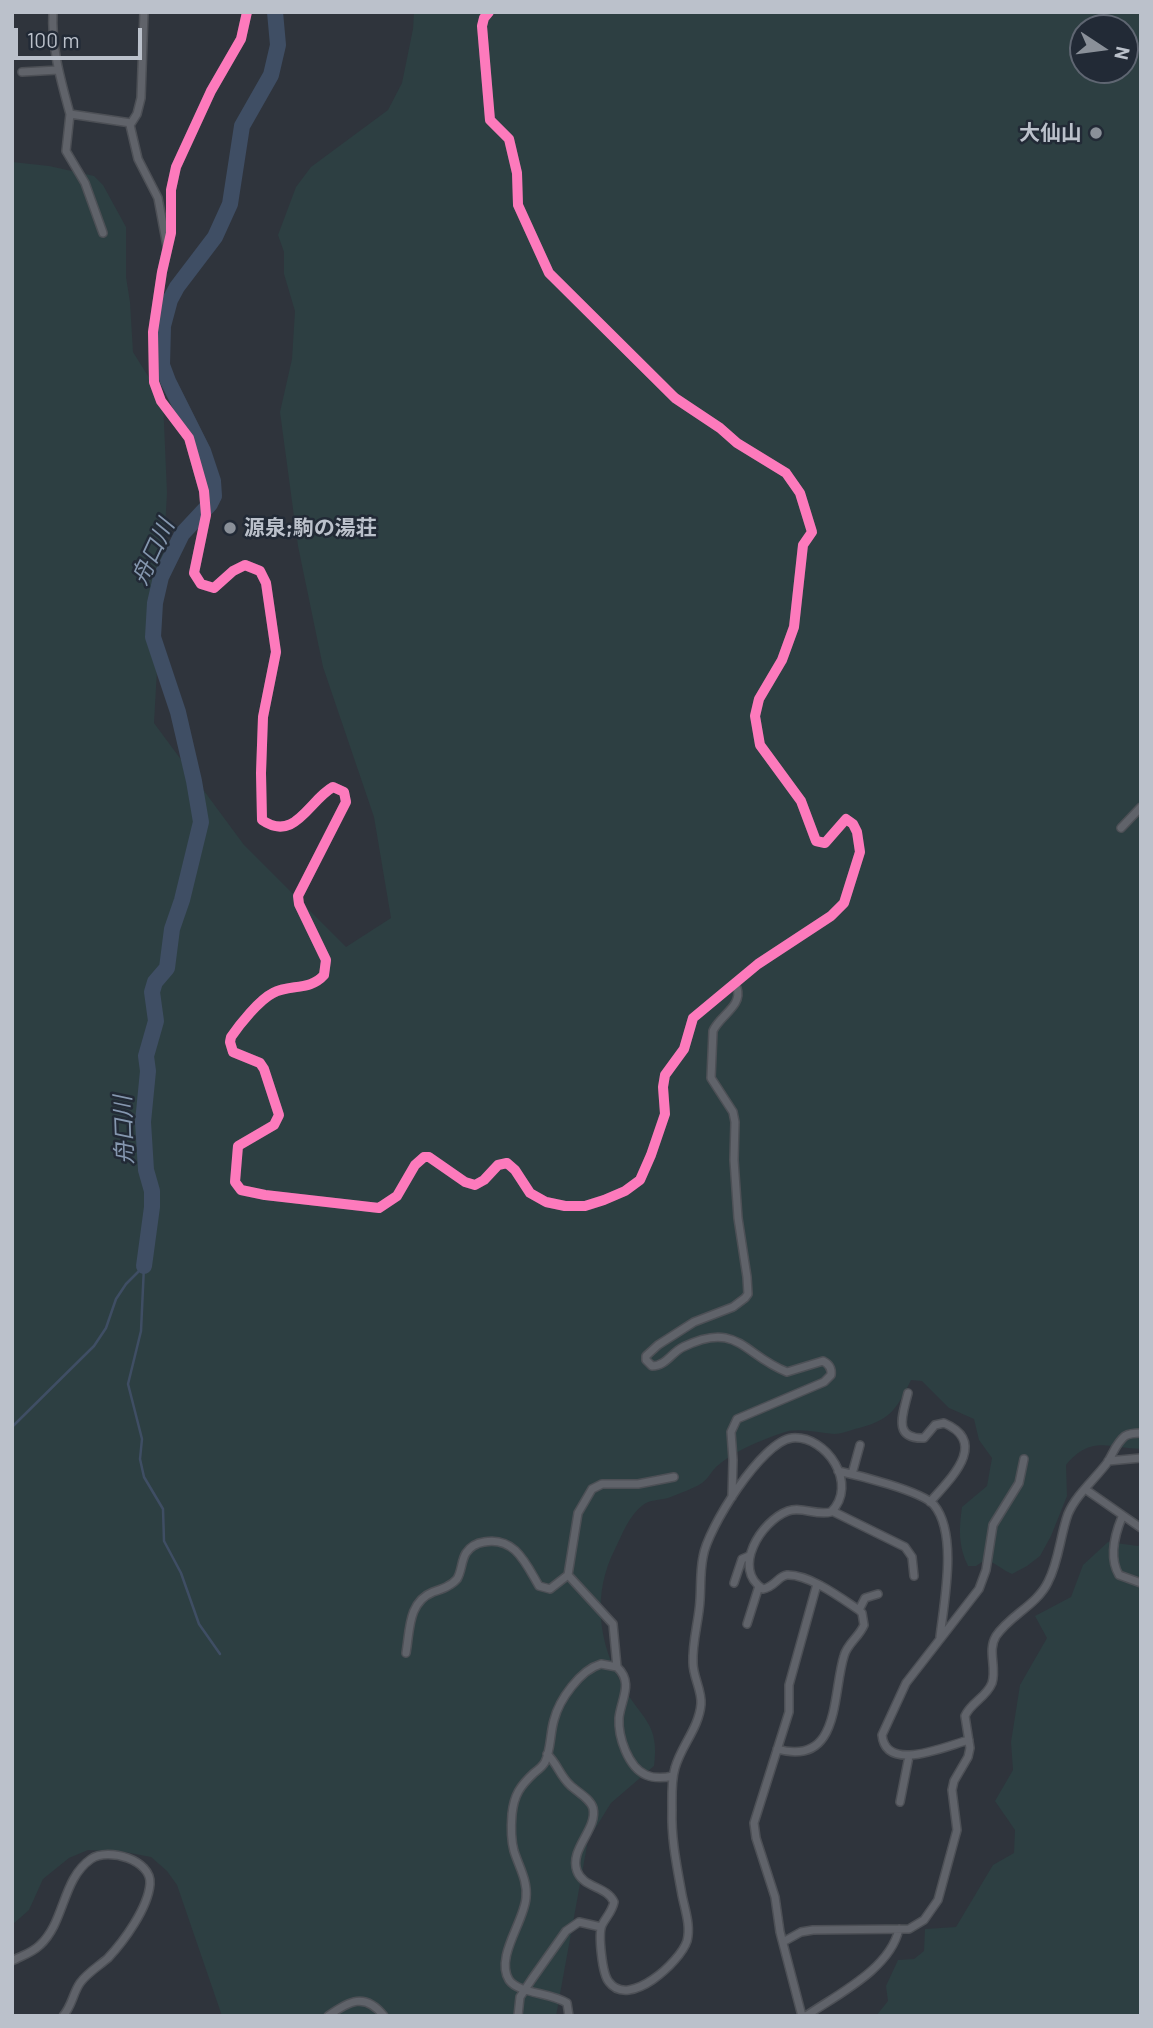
<!DOCTYPE html>
<html>
<head>
<meta charset="utf-8">
<style>
	body { margin:0 }
	#map { position:relative; width:1153px; height:2028px; overflow:hidden; background:#2f343c; font-family:Barlow,sans-serif }
	canvas { display:block }
	.frame { position:absolute; inset:0; border:14px solid #bbc1cb; pointer-events:none }
	.north { position:absolute; left:1069px; top:14px; width:70px; height:70px; box-sizing:border-box; background:#222a36; border:2px solid #5f6672; border-radius:50%; rotate:103deg; font-size:19px; font-weight:700; line-height:28px; text-align:center; color:#bbc1cb }
	.north::after { content:''; display:block; margin:auto; width:24px; height:32px; background:#8a9099; clip-path:polygon(50% 0,100% 100%,50% 72%,0 100%) }
	.scale { position:absolute; left:14px; top:28px; width:128px; height:32px; box-sizing:border-box; border:4px solid #bbc1cb; border-top:0; padding-left:9px; font-size:21px; line-height:24px; white-space:nowrap; color:#bbc1cb; -webkit-text-stroke:5px #222a36; paint-order:stroke }
</style>
</head>
<body>
<div id="map">
<canvas width="1153" height="2028"></canvas>
<div class="frame"></div>
<div class="north">N</div>
<div class="scale">100 m</div>
</div>
<script>
const g = document.querySelector('canvas').getContext('2d');
g.lineJoin = 'round';
function fillPath(path, color) {
  g.fillStyle = color;
  g.fill(path, 'evenodd');
}
function strokePath(path, color, width, dash) {
  g.strokeStyle = color;
  g.lineWidth = width;
  g.lineCap = dash ? 'butt' : 'round';
  g.setLineDash(dash || []);
  g.stroke(path);
}
function write(font, color, halo, rows, align = 'center') {
  g.font = font + ' Barlow,"Noto Sans JP",sans-serif';
  g.lineWidth = 5;
  g.setLineDash([]);
  g.textBaseline = 'middle';
  g.strokeStyle = halo;
  g.fillStyle = color;
  for (const [text, x, y, turn = 0] of rows) {
    g.save();
    g.translate(x, y);
    g.rotate((+turn || 0) * Math.PI / 180);
    g.textAlign = isNaN(turn) ? turn : align;
    if (halo) g.strokeText(text, 0, 0);
    g.fillText(text, 0, 0);
    g.restore();
  }
}
fillPath(new Path2D(`
	M414 12H1141V1449C1108 1448 1091 1435 1066 1465L1067 1496 1051 1536 1040 1556 1027 1566 1012 1574C1002 1570 995 1562 985 1560L976 1566H968C958 1546 959 1528 962 1507L987 1486 992 1458 979 1440 974 1419 949 1408 922 1381 911 1380C896 1411 889 1421 855 1429 848 1431 841 1434 834 1434 817 1433 798 1427 782 1433 759 1441 734 1451 716 1467 711 1472 708 1479 702 1483 693 1489 678 1494 668 1498 660 1500 649 1500 643 1505 629 1515 622 1535 615 1549 592 1594 598 1643 623 1686 641 1719 660 1723 654 1766L611 1803 588 1840 556 2016H222L177 1885 167 1871 151 1857 125 1852 88 1850 69 1858 43 1879 29 1910 12 1925V162L49 166 94 176 103 185 126 227V277L130 302 133 352 163 400 167 493 154 723 244 845 346 947 391 918 374 817 323 667 298 546 280 412 292 359 295 311 284 274V252L278 235 296 187 311 167 388 110 402 83 413 29ZM1083 28H1125V70H1083Z
	M1108 1542 1138 1546 1141 1544V2016H876L888 2001 886 1986 898 1960 914 1959 924 1951 925 1929 956 1927 993 1865 1014 1853 1015 1830 995 1801 1013 1770 1011 1742 1020 1685 1047 1638 1035 1616 1071 1597 1083 1565Z`), '#2d3f42');
strokePath(new Path2D(`
	M144 1266 141 1331 128 1384 142 1439 140 1459 144 1477 163 1509 164 1541 181 1573 199 1624 220 1654
	M12 1427 94 1346 106 1328 116 1299 126 1284 143 1267`), '#3f4e64', 2.5);
strokePath(new Path2D(`
	M144 1266 152 1207V1191L146 1170 143 1122 148 1071 146 1056 156 1021 152 992 155 982 167 968 172 929 182 900 201 822 194 781 178 712 153 637 155 603 161 577 182 534 210 504 214 496 213 481 203 451 168 381 162 365 163 326 170 300 177 287 215 237 230 204 242 126 271 75 278 45 275 12`), '#3f4e64', 16);
const minor = new Path2D(`
	M53 12C51 47 61 81 70 114
	M144 12 141 98 137 114 130 125 138 159 158 198 167 246
	M247 12 241 39 211 91 176 167 171 190V233L162 272 153 332 154 382 161 401 189 438 204 491 206 515 194 573 201 584 214 588 233 571 245 565 260 571 266 583 276 652 263 717 261 773 262 820C295 843 309 800 333 787L344 792 346 802 298 896 299 904 326 960 324 975C310 991 290 984 273 993 259 1000 240 1024 231 1037L230 1042 233 1052 260 1063 264 1069 279 1115 274 1125 238 1146 235 1182 241 1190 265 1195 379 1208 397 1196 415 1165 424 1157H429L465 1182 475 1185 484 1180 498 1165 507 1163 515 1170 530 1193 546 1202 565 1206H585L604 1200 625 1191 640 1180 651 1155 665 1114 663 1087 665 1075 684 1049 693 1018 758 964 831 916 844 903 860 852 857 832 853 824 846 819 825 843 816 841 801 801 760 745 755 716 759 699 782 660 794 627 803 545 812 532 800 493 786 473 737 443 720 428 675 398 549 273 518 205 517 173 509 139 490 120 482 26 484 18 489 12
	M22 72 58 70
	M103 233 85 183 66 151 70 114 131 123
	M1121 828 1141 807
	M732 986 737 988C743 1006 719 1016 713 1031L711 1078 733 1112 735 1122 734 1160 738 1218 747 1277 748 1294 745 1298 733 1307 694 1322 658 1345 646 1356V1360L652 1366C666 1366 672 1352 683 1347 738 1320 743 1355 787 1372L823 1361C829 1364 832 1368 831 1375L824 1382 737 1419 731 1432 733 1460 732 1497
	M908 1393C903 1414 892 1439 924 1438L935 1425 944 1423C990 1443 949 1480 930 1502
	M1108 1461 1141 1458
	M838 1471C857 1475 922 1491 934 1505 958 1534 944 1602 940 1637
	M852 1474 860 1445
	M1085 1489 1141 1528
	M832 1511 905 1547 912 1557 914 1576
	M1122 1517C1115 1534 1109 1558 1119 1575L1141 1583
	M568 1575 613 1624 617 1667
	M734 1583 742 1559 749 1556
	M859 1610 865 1598 878 1594
	M747 1624 759 1586
	M406 1653C410 1630 408 1602 433 1592 442 1589 451 1586 457 1579 462 1571 461 1561 466 1553 470 1547 477 1543 484 1542 515 1536 526 1564 539 1586L550 1589 568 1575 578 1513 592 1489 602 1484H638L674 1477
	M969 1740C948 1745 886 1774 882 1735L906 1683 979 1589 986 1570 993 1525 1019 1483 1024 1459
	M547 1754C557 1763 560 1776 570 1785 577 1792 590 1798 593 1808 598 1829 569 1849 577 1871 583 1888 607 1886 614 1902 612 1912 606 1917 602 1925 598 1934 602 1974 609 1982 629 2009 680 1962 687 1941 691 1926 685 1910 682 1895 677 1867 671 1839 672 1810 672 1797 671 1781 675 1768 681 1746 699 1728 701 1704 702 1690 693 1677 693 1663 692 1641 699 1621 700 1600 701 1586 700 1572 703 1557 707 1529 762 1441 792 1438 827 1435 859 1485 831 1512 816 1516 802 1506 788 1511 761 1521 731 1569 763 1589 775 1587 778 1576 787 1575 809 1574 841 1598 859 1610L862 1613 864 1625C859 1637 847 1644 844 1656 832 1694 841 1767 777 1749
	M900 1802 909 1756
	M783 1942 801 1932 813 1930 909 1929 924 1920 938 1900 957 1830 952 1790 954 1781 968 1757 970 1748 965 1716C971 1702 986 1698 992 1683 997 1667 987 1651 996 1636 1010 1615 1037 1605 1048 1582 1059 1561 1060 1536 1068 1514 1076 1495 1094 1480 1107 1463 1113 1454 1116 1443 1125 1436 1130 1433 1135 1433 1141 1433
	M12 1961C21 1956 32 1953 40 1945 65 1922 62 1879 91 1859 108 1847 152 1860 150 1884 148 1908 124 1941 108 1958 99 1966 87 1973 80 1983 73 1993 72 2006 63 2016
	M328 2016C349 2001 365 1992 384 2016
	M518 2016 520 1997 532 1979 566 1931 579 1922 601 1927
	M569 2016 567 2003C550 1992 519 1994 509 1980 495 1957 524 1922 526 1898 528 1881 519 1867 514 1851 511 1840 511 1826 512 1814 514 1795 520 1786 534 1773 538 1770 543 1766 545 1762 551 1750 550 1733 554 1720 559 1700 580 1670 601 1664L617 1667C634 1683 621 1699 619 1718 618 1737 628 1767 646 1775 655 1779 664 1778 673 1776
	M802 2016 780 1932 775 1897 756 1838 754 1823 789 1712V1685L817 1584
	M806 2016C838 1994 890 1969 899 1929`);
strokePath(minor, '#4d5056', 10);
strokePath(minor, '#60636a', 7);
strokePath(new Path2D(`
	M247 12 241 39 211 91 176 167 171 190V233L162 272 153 332 154 382 161 401 189 438 204 491 206 515 194 573 201 584 214 588 233 571 245 565 260 571 266 583 276 652 263 717 261 773 262 820C295 843 309 800 333 787L344 792 346 802 298 896 299 904 326 960 324 975C310 991 290 984 273 993 259 1000 240 1024 231 1037L230 1042 233 1052 260 1063 264 1069 279 1115 274 1125 238 1146 235 1182 241 1190 265 1195 379 1208 397 1196 415 1165 424 1157H429L465 1182 475 1185 484 1180 498 1165 507 1163 515 1170 530 1193 546 1202 565 1206H585L604 1200 625 1191 640 1180 651 1155 665 1114 663 1087 665 1075 684 1049 693 1018 758 964 831 916 844 903 860 852 857 832 853 824 846 819 825 843 816 841 801 801 760 745 755 716 759 699 782 660 794 627 803 545 812 532 800 493 786 473 737 443 720 428 675 398 549 273 518 205 517 173 509 139 490 120 482 26 484 18 489 12`), '#fd7abc', 10);
for (const [x, y, r, color] of [
	[1096,133,7,"#8a9099"],
	[230,528,7,"#8a9099"]
]) {
  const dot = new Path2D();
  dot.arc(x, y, r, 0, 2 * Math.PI);
  g.fillStyle = color;
  g.fill(dot);
  strokePath(dot, '#222a36', 2.5);
}
write('bold 21px', '#bbc1cb', '#222a36', [
	["大仙山",1082,133],
	["源泉;駒の湯荘",244,528,"left"]
], 'right');
write('italic 23px', '#8597af', '#222a36', [
	["舟口川",153,552,-65],
	["舟口川",124,1130,-92]
]);
</script>
</body>
</html>
